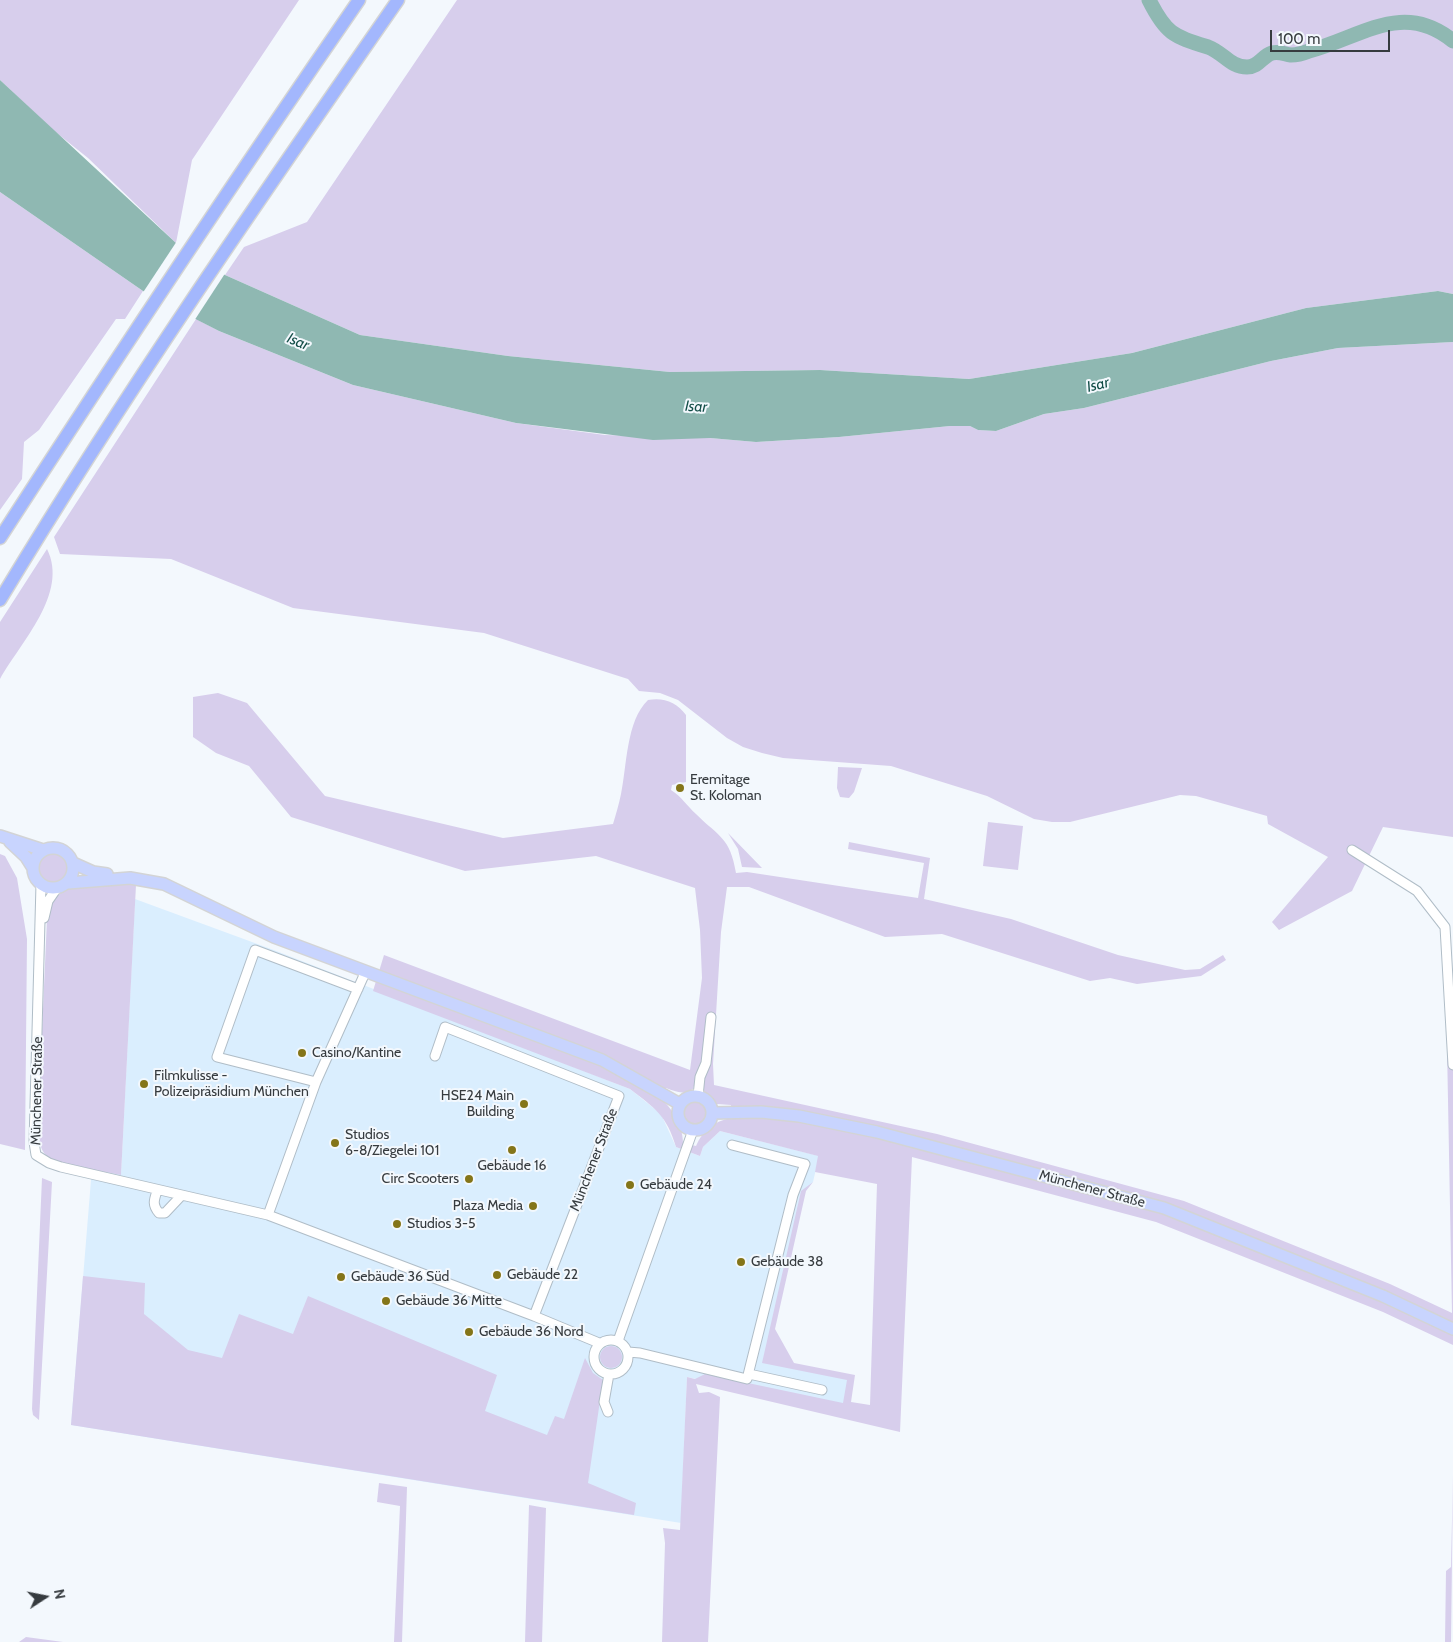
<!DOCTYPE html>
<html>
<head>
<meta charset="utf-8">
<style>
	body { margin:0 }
	#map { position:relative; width:1453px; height:1642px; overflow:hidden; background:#f3f8fd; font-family:Cabin,sans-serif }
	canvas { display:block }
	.north { position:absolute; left:20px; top:1572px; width:50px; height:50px; -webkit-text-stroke:4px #f3f8fd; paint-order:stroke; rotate:79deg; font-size:14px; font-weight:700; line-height:20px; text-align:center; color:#363b3f }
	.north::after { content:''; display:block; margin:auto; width:18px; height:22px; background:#363b3f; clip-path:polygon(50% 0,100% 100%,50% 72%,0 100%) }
	.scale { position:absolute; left:1270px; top:30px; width:120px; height:22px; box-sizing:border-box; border:2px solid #363b3f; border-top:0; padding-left:6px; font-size:15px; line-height:18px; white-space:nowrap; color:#363b3f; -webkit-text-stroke:4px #f3f8fd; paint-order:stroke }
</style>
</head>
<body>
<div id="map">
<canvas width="1453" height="1642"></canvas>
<div class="north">N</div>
<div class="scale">100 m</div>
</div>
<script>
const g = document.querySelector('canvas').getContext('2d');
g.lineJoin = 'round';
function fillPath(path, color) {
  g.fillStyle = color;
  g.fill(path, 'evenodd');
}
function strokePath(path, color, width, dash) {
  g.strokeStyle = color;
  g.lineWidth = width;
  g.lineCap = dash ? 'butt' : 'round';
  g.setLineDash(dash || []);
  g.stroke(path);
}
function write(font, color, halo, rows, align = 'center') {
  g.font = font + ' Cabin,sans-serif';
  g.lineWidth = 4;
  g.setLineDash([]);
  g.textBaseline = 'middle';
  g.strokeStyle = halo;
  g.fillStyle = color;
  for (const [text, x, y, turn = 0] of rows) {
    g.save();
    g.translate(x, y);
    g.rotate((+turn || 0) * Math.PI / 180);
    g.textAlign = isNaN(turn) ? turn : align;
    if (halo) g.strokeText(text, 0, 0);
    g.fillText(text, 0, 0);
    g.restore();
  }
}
fillPath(new Path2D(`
	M135 899 271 949 630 1089 661 1114 676 1147 700 1156 703 1147 720 1131 819 1156 813 1182 801 1193 766 1361 850 1378 844 1412 687 1377 681 1523 71 1425 92 1168 121 1174Z`), '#daeefe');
fillPath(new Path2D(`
	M0 0H299L192 160 176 243 88 158 53 130 0 80Z
	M457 0H1453V294L1438 291 1306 308 1132 353 969 379 820 370 670 372 508 356 360 335 225 275 244 247 307 222Z
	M0 192 143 291 125 319H116L39 430 24 442 22 479 0 510Z
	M196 319 219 331 353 385 516 423 605 435 710 438 756 442 839 437 950 426H970L978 430 996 431 1044 414 1084 408 1271 361 1338 348 1453 342V837L1383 827 1352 891 1279 930 1272 922 1328 857 1268 824 1267 816 1196 796 1180 795 1070 822H1052L1034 819 987 796 891 766 783 758 762 753 743 747 727 738 678 700 660 693 639 691 628 679 484 633 293 608 171 559 60 554 54 537Z
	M47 549C69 593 21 642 0 679V622Z
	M218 693 247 703 325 796 503 838 613 824C616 814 619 804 621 794 627 766 626 721 648 700 663 697 677 702 686 715V782L672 785 671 790C682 797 687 806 696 814 719 837 730 837 736 873L747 872 918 898 924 863 848 849 849 842 930 858 924 899 1011 919 1118 955 1185 970 1200 969 1223 955 1226 960 1201 976 1137 984 1110 978 1090 981 942 934 885 937 749 887H727L721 932 713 1064 714 1085 937 1134 1184 1201 1390 1284 1452 1313 1446 994 1442 943 1450 942 1453 978V1345L1383 1312 1156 1222 912 1157 900 1432 696 1384 699 1393 709 1392 720 1397 708 1642H662L665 1543 663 1528 680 1530 687 1377 695 1379 705 1374 843 1403 847 1380 762 1363 801 1191 813 1182 806 1191 775 1329 794 1363 855 1375 851 1402 870 1405 877 1184 815 1172 818 1156 720 1131 703 1147 700 1156 676 1147C667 1116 655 1108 630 1089L373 991 384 955 690 1070 702 978 700 930 695 888 596 856 465 871 291 817 249 766 216 753 193 737V697ZM696 1079 703 1092 711 1096 717 1104 731 1105V1118C714 1121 703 1130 696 1146L683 1143C683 1126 673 1109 661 1099L666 1088C677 1092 683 1095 693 1089Z
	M838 767 862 768 854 792 849 798 840 797 837 788Z
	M988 822 1023 826 1018 870 983 866Z
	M728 833 762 868 742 867 738 849Z
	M39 868a15 15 0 1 1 30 0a15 15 0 1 1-30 0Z
	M0 854 5 856 17 878 27 939 25 1150 0 1144Z
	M74 885H136L121 1175C104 1171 52 1166 44 1153 38 1144 39 1132 38 1122L47 919C50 900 57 894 74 885Z
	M682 1113a13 13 0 1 1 26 0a13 13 0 1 1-26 0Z
	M42 1178 52 1182 39 1420 33 1415 32 1409Z
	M83 1276 145 1283 144 1314 188 1350 222 1358 239 1314 293 1334 308 1296 497 1375 485 1411 547 1435 555 1416 564 1419 585 1358 593 1373 603 1380 588 1483 636 1503 634 1515 71 1425Z
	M600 1357a11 11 0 1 1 22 0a11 11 0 1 1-22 0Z
	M1453 1474 1451 1642H1445L1446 1571 1451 1567Z
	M379 1483 407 1487 402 1642H394L400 1506 377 1502Z
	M529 1505 546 1508 542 1642H525Z
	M26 1637 63 1642H19Z`), '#d7ceec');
fillPath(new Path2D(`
	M0 80 176 243 225 275 360 335 508 356 670 372 820 370 969 379 1132 353 1306 308 1438 291 1453 294V342L1338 348 1271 361 1084 408 1044 414 996 431 978 430 970 426H950L839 437 756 442 710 438 653 440 516 423 353 385 219 331 166 304 143 291 0 192Z`), '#8fb8b2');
fillPath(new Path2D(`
	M177 241 226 272 194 321 142 294Z`), '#f3f8fd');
strokePath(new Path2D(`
	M1149 0C1166 34 1173 36 1208 47 1224 53 1230 67 1247 67 1259 67 1262 56 1272 53 1279 51 1284 54 1291 55 1296 55 1304 53 1309 51 1362 37 1403 0 1453 41`), '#8fb8b2', 15);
const minor = new Path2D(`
	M1352 850 1417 891 1445 927 1453 1065
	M41 884 34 1142 36 1155 49 1163 61 1167 268 1215 534 1316 599 1343
	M44 918 48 901 57 888
	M435 1056 445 1027 619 1096 534 1316
	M316 1082 217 1057 255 950 358 989
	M698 1096 700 1077 706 1063 711 1017
	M157 1191C154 1200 152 1205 159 1213H165L181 1196
	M268 1215 316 1082 365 973
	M594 1357a17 17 0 1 1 34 0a17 17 0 1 1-34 0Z
	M618 1341 693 1130
	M628 1352 640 1353 747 1379 793 1195 805 1164 732 1145
	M749 1374 822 1390
	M608 1412 604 1402 609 1374`);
const major = new Path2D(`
	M0 836 43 850
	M10 842 26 857 33 868
	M33 868a20 20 0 1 1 40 0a20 20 0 1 1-40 0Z
	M73 863 93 872 107 874
	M68 883 130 878 164 884 274 937 602 1060 680 1104
	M678 1113a17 17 0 1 1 34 0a17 17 0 1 1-34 0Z
	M713 1113 761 1112 799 1116 877 1132 1164 1208 1383 1296 1453 1329`);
const highway = new Path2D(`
	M0 538C117 357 236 178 359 0
	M0 600C124 394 261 197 398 0`);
strokePath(minor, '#b0bdc7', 11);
strokePath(major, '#d3d4d5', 14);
strokePath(highway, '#d3d4d5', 15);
strokePath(minor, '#fff', 9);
strokePath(major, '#c8d4fe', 11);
strokePath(highway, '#a3b7fd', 12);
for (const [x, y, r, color] of [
	[680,788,5,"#847519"],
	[302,1053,5,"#847519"],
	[144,1084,5,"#847519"],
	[524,1104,5,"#847519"],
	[335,1143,5,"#847519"],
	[512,1150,5,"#847519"],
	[469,1179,5,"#847519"],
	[630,1185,5,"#847519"],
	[533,1206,5,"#847519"],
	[397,1224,5,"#847519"],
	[741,1262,5,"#847519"],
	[497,1275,5,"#847519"],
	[341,1277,5,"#847519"],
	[386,1301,5,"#847519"],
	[469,1332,5,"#847519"]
]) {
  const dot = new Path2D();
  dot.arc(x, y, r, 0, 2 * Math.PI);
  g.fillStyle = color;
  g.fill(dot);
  strokePath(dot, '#f3f8fd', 2);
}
write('14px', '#363b3f', '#f3f8fd', [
	["Eremitage",690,780],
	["St. Koloman",690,796],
	["Casino/Kantine",312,1053],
	["Filmkulisse -",154,1076],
	["Polizeipräsidium München",154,1092],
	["HSE24 Main",514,1096,"right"],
	["Building",514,1112,"right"],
	["Studios",345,1135],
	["6-8/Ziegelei 101",345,1151],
	["Gebäude 16",512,1166,"center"],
	["Circ Scooters",459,1179,"right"],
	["Gebäude 24",640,1185],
	["Plaza Media",523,1206,"right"],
	["Studios 3-5",407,1224],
	["Gebäude 38",751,1262],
	["Gebäude 22",507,1275],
	["Gebäude 36 Süd",351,1277],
	["Gebäude 36 Mitte",396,1301],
	["Gebäude 36 Nord",479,1332]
], 'left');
write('14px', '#363b3f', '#f3f8fd', [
	["Münchener Straße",37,1091,-89],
	["Münchener Straße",594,1160,-69],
	["Münchener Straße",1092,1189,15]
]);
write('italic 15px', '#124d47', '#f3f8fd', [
	["Isar",298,342,23],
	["Isar",1098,385,-14],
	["Isar",696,407,3]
]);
</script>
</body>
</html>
